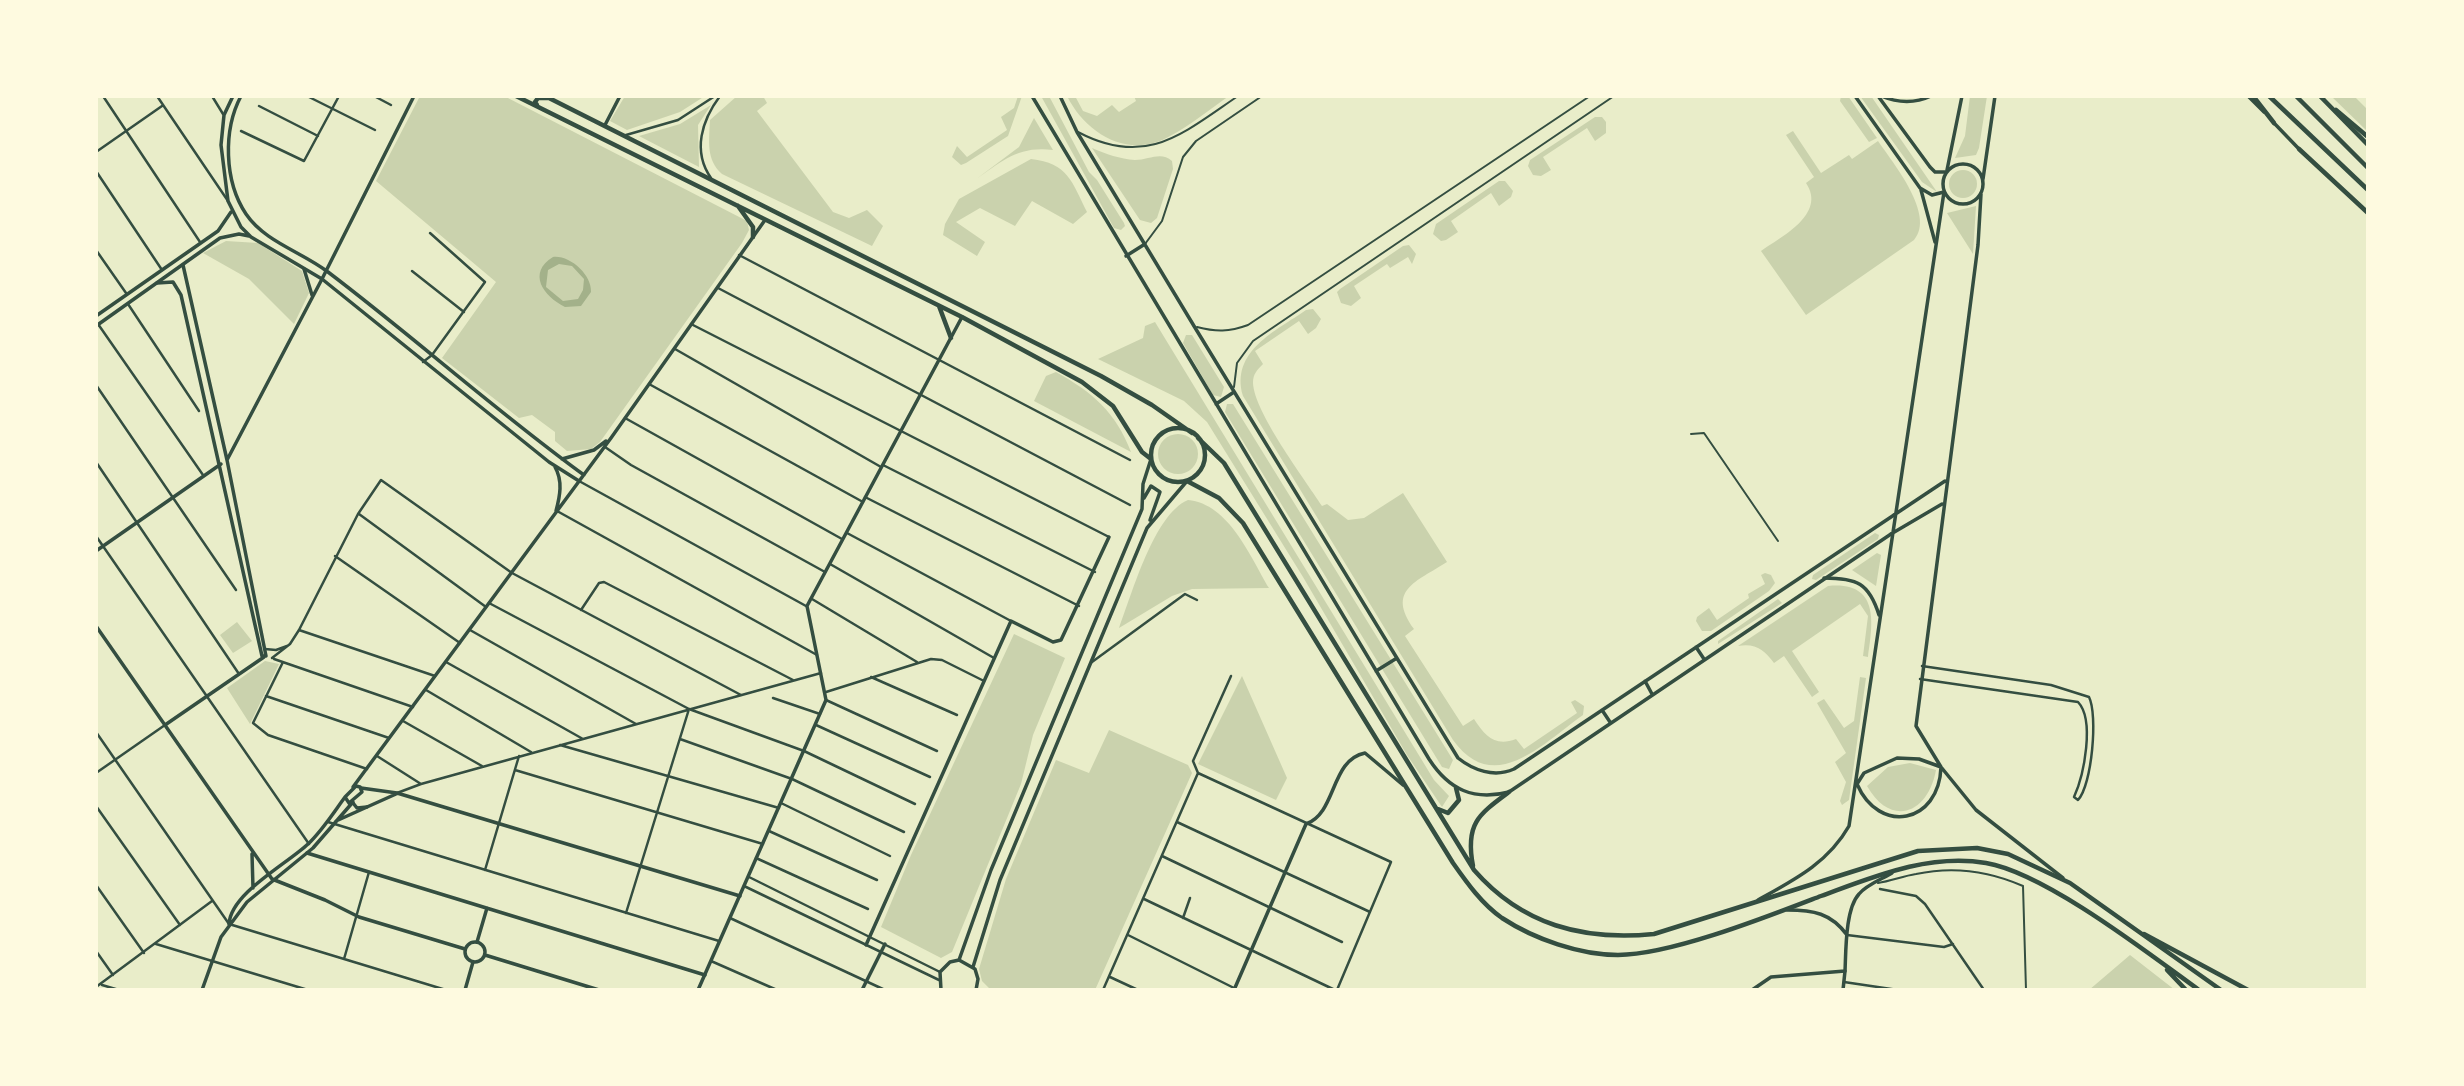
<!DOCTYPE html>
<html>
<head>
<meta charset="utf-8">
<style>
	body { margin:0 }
	#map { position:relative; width:2464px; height:1086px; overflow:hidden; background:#e9edc9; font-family:"Source Sans 3",sans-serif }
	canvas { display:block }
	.frame { position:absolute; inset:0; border:98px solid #fefae0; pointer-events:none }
</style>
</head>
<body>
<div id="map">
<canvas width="2464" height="1086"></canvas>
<div class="frame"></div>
</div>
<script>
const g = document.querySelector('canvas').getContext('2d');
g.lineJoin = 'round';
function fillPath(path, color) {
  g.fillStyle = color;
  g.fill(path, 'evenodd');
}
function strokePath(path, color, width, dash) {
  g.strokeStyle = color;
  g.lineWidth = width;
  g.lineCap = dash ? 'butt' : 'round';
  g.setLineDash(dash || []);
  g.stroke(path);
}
fillPath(new Path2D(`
	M420 96H504L747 221 749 230 742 243 600 442 591 449 567 451 555 441V432L532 415 519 418 442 358 496 282 376 181Z
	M625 96H705L680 112 627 130 610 121Z
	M737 96H763L767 103 757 111 833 212 849 218 867 210 883 226 872 246 722 174C706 160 709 141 710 120Z
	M1018 96H1022L1008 136 966 163 961 165 952 157 957 146 967 157 1007 130 1001 117 1014 108Z
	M1041 96H1049L1089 172 1097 180 1124 223 1125 226 1121 230 1114 228Z
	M1067 96H1075L1083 111 1097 116 1112 105 1119 112 1136 101 1134 96H1229C1210 109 1191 125 1170 136 1129 160 1086 134 1067 96Z
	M1841 96H1848L1877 138 1869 142 1840 101Z
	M1860 96H1871L1937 192 1922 182Z
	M1970 96H1987L1979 148 1976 155 1955 158 1965 136Z
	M2331 96H2354L2368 110V132Z
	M711 105 698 125 699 167 639 136 680 124Z
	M1595 117H1602L1606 122V133L1595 141 1587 128 1543 157 1551 170 1541 176 1533 175 1528 166 1530 160Z
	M1034 118 1053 150C1017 146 1003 161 975 180L1019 147Z
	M1793 131 1821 173 1849 155 1852 159 1878 141C1893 163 1936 215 1914 240L1806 315 1761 251C1781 237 1827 214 1806 183L1814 177 1786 135Z
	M1092 148C1106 154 1120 159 1135 160 1149 160 1161 151 1172 161L1173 169 1157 218 1151 223 1140 220Z
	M1031 159C1068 163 1072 182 1087 212L1073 224 1032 201 1015 226 980 208 956 222 985 242 977 256 943 235 945 224 959 199Z
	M1949 184a14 14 0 1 1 28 0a14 14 0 1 1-28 0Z
	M1499 181H1505L1513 191 1511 197 1499 206 1491 193 1451 221 1458 232 1446 240 1441 241 1433 234 1436 224Z
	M1976 206 1973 254 1947 213Z
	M226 241 258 243 302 271 309 293 294 324 249 279 203 253Z
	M1409 245 1416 254 1412 264 1408 257 1390 268 1387 264 1354 286 1361 298 1351 306 1341 303 1337 292 1340 289 1403 246Z
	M1313 309 1321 319 1316 328 1308 334 1299 321 1255 351 1263 364C1257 370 1253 374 1253 383 1254 412 1304 478 1322 506L1327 504 1348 520 1364 518 1403 493 1447 562C1416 582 1386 590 1414 629L1405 636 1463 726 1474 719C1485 736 1495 747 1516 739L1524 749 1577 713 1571 702 1575 700 1584 706 1583 715C1542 744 1494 797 1453 740L1243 396C1230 351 1276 331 1306 310Z
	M1155 322 1434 780 1449 796 1442 807 1407 755 1303 577 1207 422 1184 401 1098 359 1143 338 1145 326Z
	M1186 335H1192L1224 387 1221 397 1213 395 1183 343Z
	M1056 372C1092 392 1116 412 1131 452L1034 401 1046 376Z
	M1227 404H1233L1453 760 1449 769 1442 767 1225 412Z
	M1158 454a20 20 0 1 1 40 0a20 20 0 1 1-40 0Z
	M1188 500C1229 504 1250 556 1269 588L1192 589 1172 596 1119 628C1132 594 1154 514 1188 500Z
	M1875 533 1879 535 1878 539 1816 580 1812 579 1813 575Z
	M1877 553 1881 555 1876 586 1852 570Z
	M1765 573 1771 575 1775 583 1769 591 1711 631H1702L1696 621 1697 617 1709 608 1717 620 1749 598 1748 594 1765 584 1761 575Z
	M1828 586C1880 581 1873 623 1868 657L1863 656 1868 616 1860 604 1792 651 1819 692 1812 697 1784 656 1774 663C1764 650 1756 643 1738 646Z
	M1778 599 1782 603 1718 644V641Z
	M237 622 252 641 233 653 220 635Z
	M1014 634 1065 658 1033 735 1021 784 952 952 941 958 881 927 911 855Z
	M265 661 279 664 250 724 227 688Z
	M1242 676 1287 778 1276 800 1198 764Z
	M1860 677 1866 678 1849 800 1842 805 1840 801 1846 782 1835 762 1846 753 1817 703 1824 699 1844 728 1854 721Z
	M1109 730 1188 765 1192 773 1095 990H991L982 981 979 969 1006 879 1056 760 1089 773Z
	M1910 763 1936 770C1928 814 1891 828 1867 786L1888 767Z
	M2130 955 2175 990H2089Z`), '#cad2ad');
fillPath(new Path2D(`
	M553 257C570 255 592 275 591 292L581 306 565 307C543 296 527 273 553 257ZM559 264 572 266 584 279 583 290 578 299 563 301 546 287 548 270Z`), '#a3b18a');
strokePath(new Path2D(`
	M1078 132C1146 168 1182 134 1238 96
	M1145 244 1162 221 1183 157 1196 141 1262 96
	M1197 327C1216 332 1229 332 1248 325L1590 96
	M1234 387 1237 363 1253 341 1614 96
	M1691 434 1704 433 1778 541
	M1878 883C1891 881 1903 876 1916 874 1953 866 1989 871 2023 886L2026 990`), '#344e41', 2);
strokePath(new Path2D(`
	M103 96 200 242
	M157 96 228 201
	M212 96 223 114
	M307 96 375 130
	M374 96 391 105
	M259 106 318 136
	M241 131 304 161 339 96
	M626 135 678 120 715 96
	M96 152 162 106
	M96 171 162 270
	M711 178C692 151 702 120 720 96
	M96 250 126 293
	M739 255 1130 460
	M412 271 464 312
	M718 288 1130 505
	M128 304 199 411
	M98 324 203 475
	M691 324 1109 537
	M675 349 881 467
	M423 362 432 355 485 282 430 233
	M649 384 863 502
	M96 385 236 590
	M625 418 842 539
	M605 447 631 465 825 572
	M96 462 239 674
	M883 465 1095 572
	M579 481 806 606
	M865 497 1079 606
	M557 511 817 655
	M359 514 486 607
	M847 533 1011 621
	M96 536 309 844
	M335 556 460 643
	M830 564 994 658
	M812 599 917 662
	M489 603 689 709 804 751 915 804
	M581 610 599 583 604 582 793 680
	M299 630 435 676
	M470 630 636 724
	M265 649 276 650 287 646
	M272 658 290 644 299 630 358 514 381 480 512 573 741 695
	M274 659 413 707
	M283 662 253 723 268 735 367 769
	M446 662 583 739
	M1092 662 1185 594 1197 600
	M871 677 957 715
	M1920 679 2078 702C2095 720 2084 775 2074 797L2078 800C2092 785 2098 715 2089 697L2051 685 1922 666
	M426 690 531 752
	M826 692 931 659 942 660 984 681
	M266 696 389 738
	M773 698 820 714
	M826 700 937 751
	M403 721 482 766
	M816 725 930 777
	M96 732 229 924 446 990
	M680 739 792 779 904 832
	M560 745 779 808
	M377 756 421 784
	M515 770 763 844
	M96 773 165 725
	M1198 773 1391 862 1337 990
	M397 793 421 784 821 673
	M781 803 890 856
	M96 806 180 925
	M328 822 719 941
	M1177 822 1370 912
	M769 831 877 880
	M1162 856 1342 942
	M756 858 868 909
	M485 870 519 756
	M749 877 940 972
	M96 885 144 953
	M744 886 939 980
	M1880 889 1916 896 1925 904 1984 990
	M1144 899 1335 990
	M626 913 689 709
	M730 918 885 990
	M1183 918 1190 898
	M1128 935 1238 990
	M1847 935 1944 947 1953 944
	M156 944 308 990
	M96 951 113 975
	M344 959 369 872
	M711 961 777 990
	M1110 977 1138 990
	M1844 982 1898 990
	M102 985 119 990
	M96 987 212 901
	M1103 990 1198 773 1193 761 1231 676`), '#344e41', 2.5);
strokePath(new Path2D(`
	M1032 96 1429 759C1449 790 1474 801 1509 792L1891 534
	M1060 96 1077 132 1194 326 1458 758C1473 770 1494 778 1514 769L1894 515
	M1855 96 1920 188 1932 195 1944 192
	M1878 96 1930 167 1935 172H1946
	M605 125 620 96
	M1921 190 1935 242
	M1126 256 1145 244
	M183 265 227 460 266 656
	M304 269 312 295
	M157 283 173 282 181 295 262 656H266
	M1216 404 1234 392
	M227 460 322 279
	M96 551 221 464
	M1696 647 1704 659
	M1376 671 1397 658
	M1645 681 1652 694
	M1602 710 1610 722
	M165 725 264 657
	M361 788 397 793 740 896
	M353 803 357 808 367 807 396 794
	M307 853 705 975
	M477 942 487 908
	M866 945 1011 621 1053 642 1061 640 1109 537
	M465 990 473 962
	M862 990 885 944
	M1234 990 1306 824C1337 813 1330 760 1365 753L1403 785
	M1843 990 1845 971`), '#344e41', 3.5);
strokePath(new Path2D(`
	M233 96 224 115 221 145 228 201 241 227 251 237 322 279 549 462 579 481
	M241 96C223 130 224 181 246 214 265 242 302 252 328 272 415 338 496 411 584 475
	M1881 96C1898 103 1914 104 1931 96
	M2248 96 2264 112
	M2274 123 2299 149
	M1943 184a20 20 0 1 1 40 0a20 20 0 1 1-40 0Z
	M1947 170 1962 96
	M1983 179 1995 96
	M1981 194 1978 245 1916 726 1941 767 1976 810 2063 878
	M322 279 414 96
	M96 316 218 231 231 212
	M96 326 220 238 239 234 249 236
	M562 459 594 450 606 441
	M555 467C563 481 560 496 556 511
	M1144 498 1151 486 1160 492 1150 520
	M1894 515 1945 481
	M1891 534 1942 504
	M1824 578C1857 578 1869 583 1879 615
	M96 626 272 879
	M1897 758 1919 759 1941 767C1939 824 1879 835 1857 784L1864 773Z
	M356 786 360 787 362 792 349 803 345 797Z
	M353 787 611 438 765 220
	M336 821 367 807
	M252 854 253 888
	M272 879 325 900 359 917 465 949
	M1758 900C1794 880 1828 863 1849 826L1944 192
	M1787 910C1813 910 1831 913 1847 935
	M229 924C231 893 287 864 308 844 322 831 334 812 345 797
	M465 952a10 10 0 1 1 20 0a10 10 0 1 1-20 0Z
	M485 955 599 990
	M959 960 991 870 1142 509 1143 484 1151 459
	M973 967 1000 880 1147 528 1187 481
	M202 990 221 937 247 902 313 848 353 802
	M698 990 826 700 807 606 962 317
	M941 990 940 972 950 962 959 960 975 969 978 979 976 990
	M1752 990 1771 977 1845 971C1846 952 1845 909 1859 894 1866 885 1882 879 1892 873`), '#344e41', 3.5);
strokePath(new Path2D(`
	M516 96 962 317 1082 382 1113 406 1142 452 1151 459
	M545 96 1101 376 1152 405 1192 433
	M2253 96 2274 123
	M2269 96 2368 190
	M537 105 535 102 538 98H548
	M2336 110 2368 137
	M2299 149 2368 213
	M738 206 753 227V237
	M939 306 951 338
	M1151 455a27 27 0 1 1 54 0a27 27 0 1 1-54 0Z
	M1198 438 1224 463 1474 870C1522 925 1583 941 1654 934L1918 851 1977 848 2008 854 2070 883 2221 990
	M1187 481 1219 498 1243 523 1453 863C1467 883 1482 904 1502 918 1534 939 1580 955 1618 955 1671 955 1769 916 1821 896 1873 877 1929 853 1986 863 2045 873 2148 953 2199 990
	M1438 809 1448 813 1459 800 1456 788
	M1473 866C1465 824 1478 815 1509 792
	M2144 934 2248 990
	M2167 970 2186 990`), '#344e41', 4.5);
strokePath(new Path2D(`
	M2296 96 2368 168
	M2320 96 2368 145`), '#344e41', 4.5);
</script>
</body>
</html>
